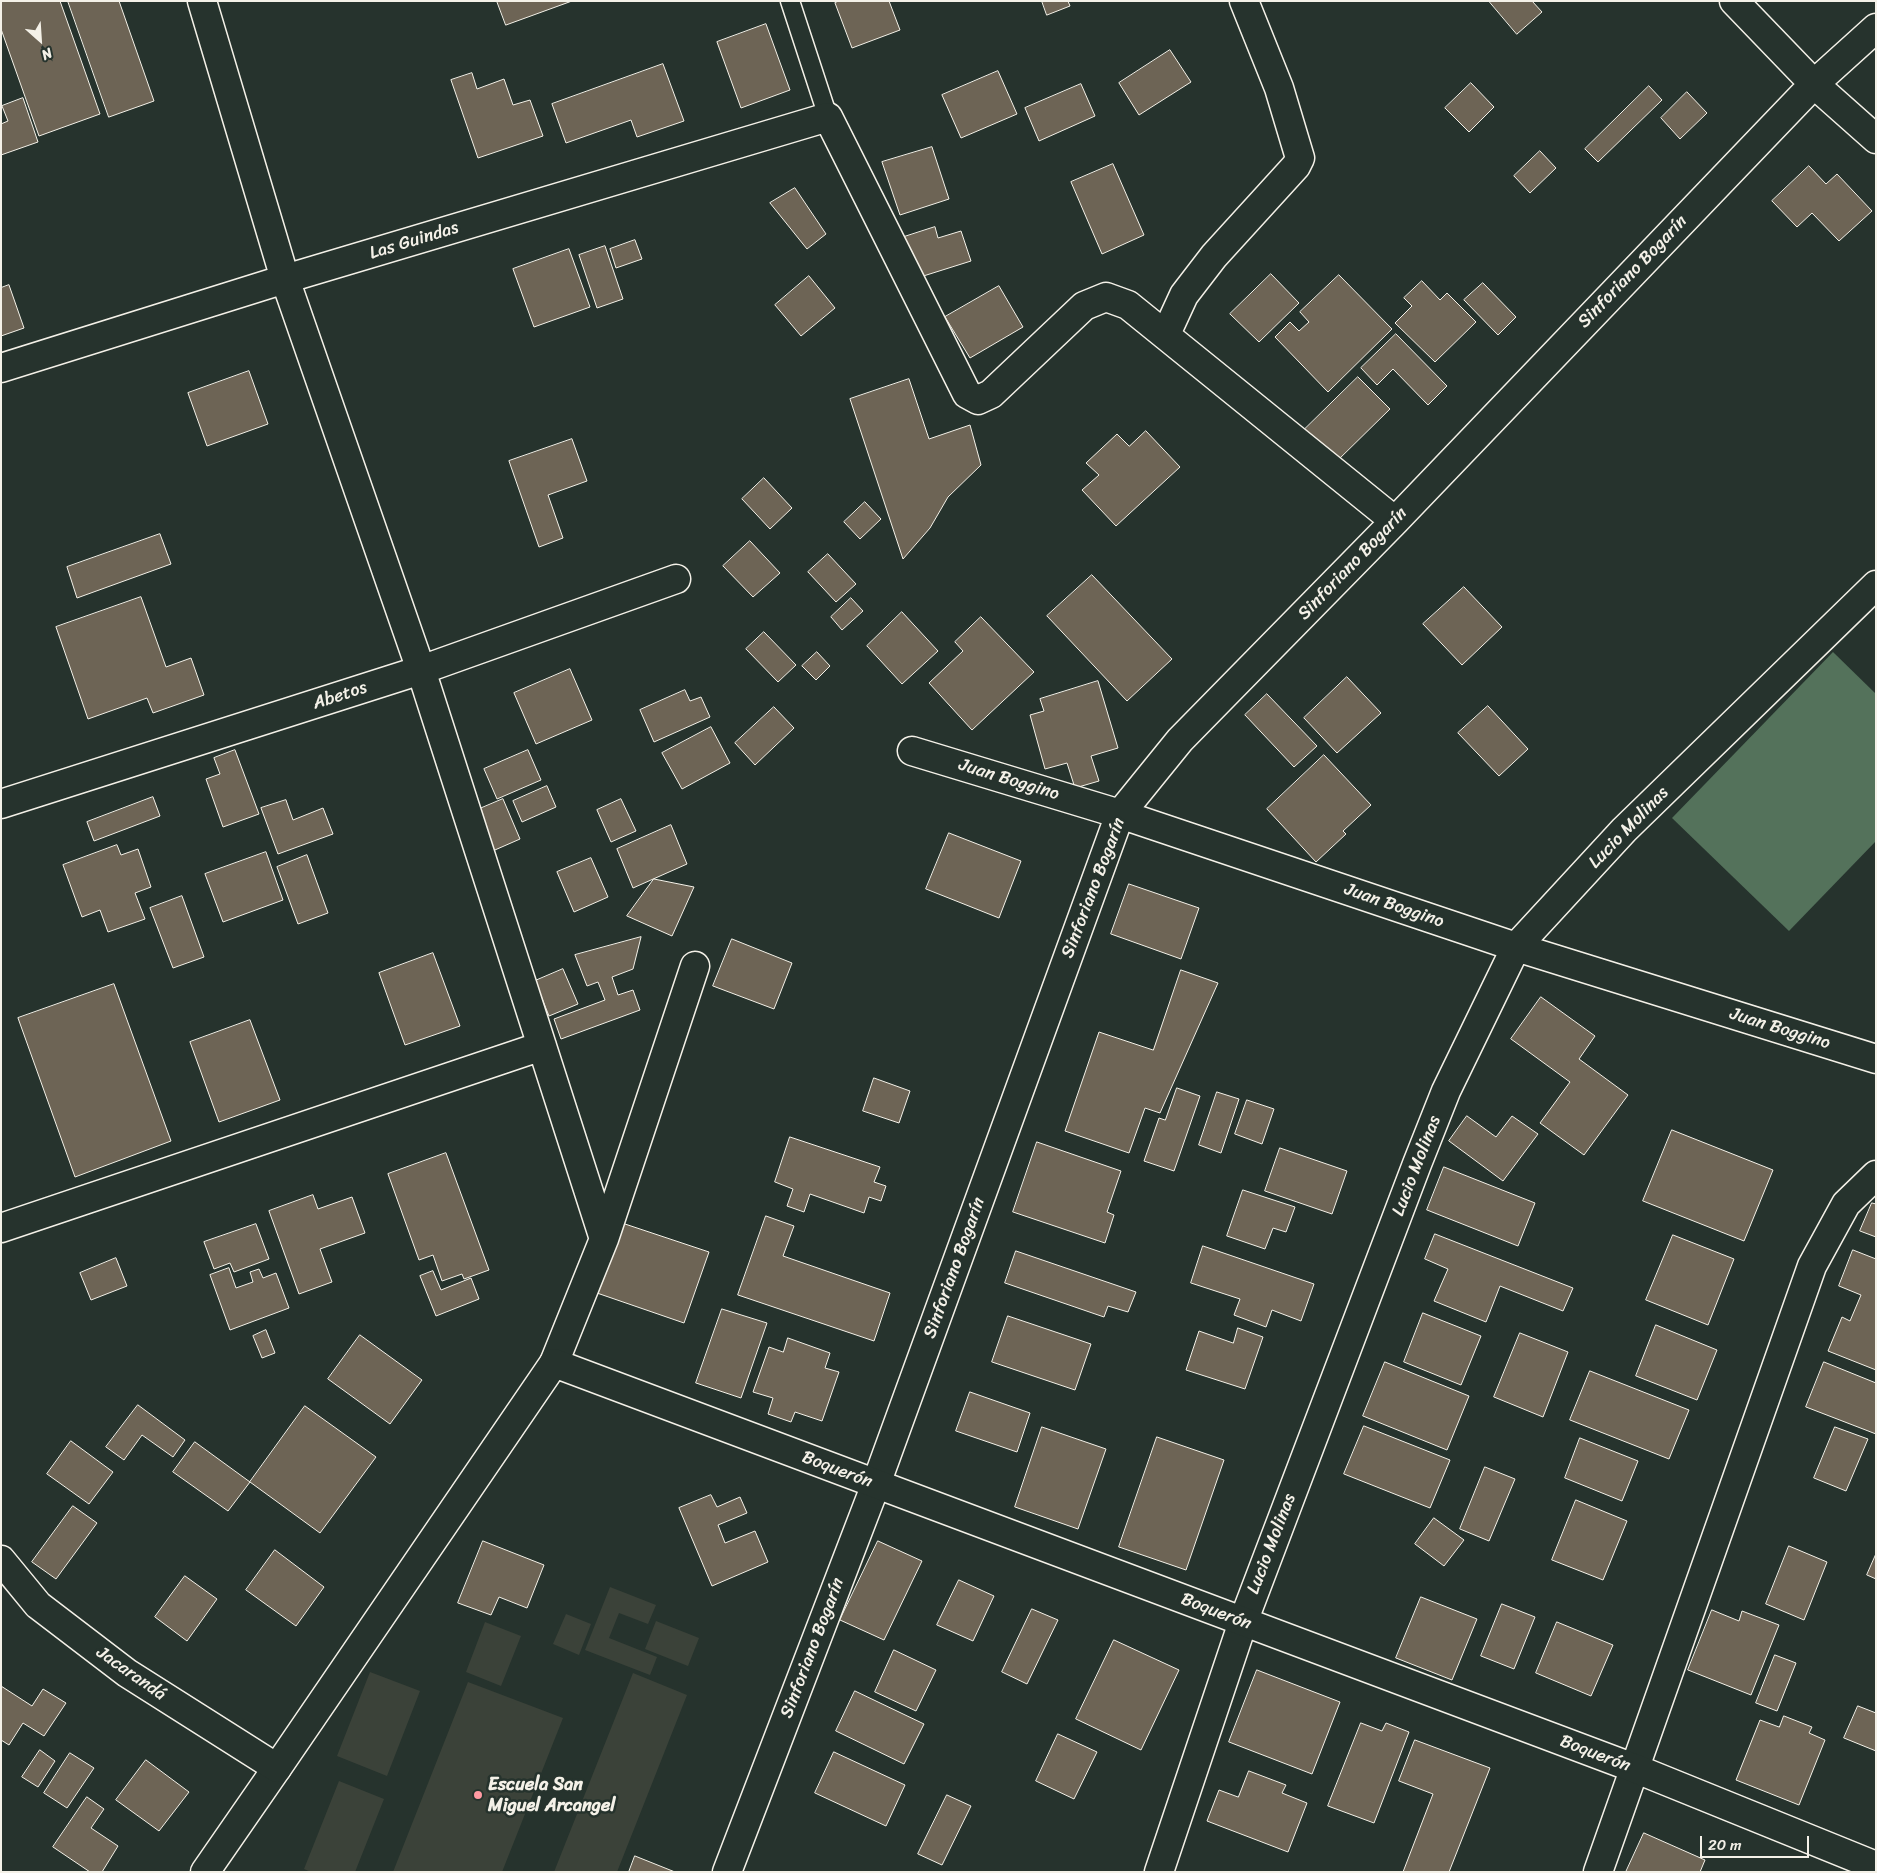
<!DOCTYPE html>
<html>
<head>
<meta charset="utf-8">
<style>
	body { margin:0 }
	#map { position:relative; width:1877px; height:1873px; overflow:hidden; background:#26332d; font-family:Sriracha,sans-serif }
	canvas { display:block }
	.frame { position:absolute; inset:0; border:2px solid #f4f1e8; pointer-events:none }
	.north { position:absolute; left:15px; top:15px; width:50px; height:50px; -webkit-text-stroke:4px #26332d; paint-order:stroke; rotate:154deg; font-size:14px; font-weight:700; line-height:20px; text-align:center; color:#f4f1e8 }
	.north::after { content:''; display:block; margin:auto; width:18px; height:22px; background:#f4f1e8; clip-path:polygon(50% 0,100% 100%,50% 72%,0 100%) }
	.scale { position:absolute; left:1700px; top:1836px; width:109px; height:22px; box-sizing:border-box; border:2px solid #f4f1e8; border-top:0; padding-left:6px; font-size:15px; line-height:18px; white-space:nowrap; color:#f4f1e8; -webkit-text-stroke:4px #26332d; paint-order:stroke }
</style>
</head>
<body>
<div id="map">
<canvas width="1877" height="1873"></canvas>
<div class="frame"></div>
<div class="north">N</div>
<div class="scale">20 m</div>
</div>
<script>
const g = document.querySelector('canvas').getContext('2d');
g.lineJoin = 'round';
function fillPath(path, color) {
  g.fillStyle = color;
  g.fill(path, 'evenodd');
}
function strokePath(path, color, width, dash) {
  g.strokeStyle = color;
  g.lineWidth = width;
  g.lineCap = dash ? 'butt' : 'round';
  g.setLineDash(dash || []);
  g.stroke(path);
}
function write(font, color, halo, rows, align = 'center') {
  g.font = font + ' Sriracha,sans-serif';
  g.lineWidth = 5;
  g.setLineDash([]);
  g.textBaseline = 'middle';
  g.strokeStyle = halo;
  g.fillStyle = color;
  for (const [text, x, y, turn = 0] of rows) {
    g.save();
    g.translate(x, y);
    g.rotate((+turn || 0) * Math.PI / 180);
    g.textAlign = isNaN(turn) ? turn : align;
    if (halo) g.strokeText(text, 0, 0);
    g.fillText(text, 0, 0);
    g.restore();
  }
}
fillPath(new Path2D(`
	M610 1587 656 1605 648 1624 619 1613 609 1638 657 1657 650 1675 585 1650Z
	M566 1614 591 1624 579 1655 553 1644Z
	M656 1621 699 1638 688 1666 645 1649Z
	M485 1622 521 1636 501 1686 466 1672Z
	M370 1672 420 1691 387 1776 337 1756Z
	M633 1673 687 1695 617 1872H554Z
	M468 1682 563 1718 502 1872H393Z
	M339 1781 384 1799 355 1872H311L304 1869Z`), '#3b4239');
fillPath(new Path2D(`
	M1833 652 1876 694V841L1789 931 1672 818Z`), '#54725b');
const building = new Path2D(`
	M1 1H60L100 114 39 136 1 29Z
	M68 1H119L154 101 109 117Z
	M497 1H572L506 25Z
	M839 1H889L900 30 852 48 835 3Z
	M1042 1H1068L1070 6 1047 15Z
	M1489 1H1532L1542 12 1517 34Z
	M766 24 790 90 741 108 717 42Z
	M1170 50 1191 82 1139 115 1119 83Z
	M663 64 684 121 637 137 631 120 566 143 552 104Z
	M998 71 1017 114 961 138 942 95Z
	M472 73 477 89 504 79 513 105 530 100 543 136 478 158 451 80Z
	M1471 83 1494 107 1469 132 1445 108Z
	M1081 84 1095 116 1039 141 1025 108Z
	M1649 86 1662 100 1598 162 1585 149Z
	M1687 92 1707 113 1680 139 1661 118Z
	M23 98 38 142 1 155V124L8 121 2 106Z
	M932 147 949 199 900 215 882 162Z
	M1540 151 1556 168 1530 193 1514 176Z
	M1113 164 1144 235 1102 254 1071 182Z
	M1809 166 1826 184 1837 174 1872 211 1839 241 1812 213 1797 227 1772 201Z
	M795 188 826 234 807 249 770 203Z
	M935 227 938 238 961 231 971 261 917 278 904 237Z
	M635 240 642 259 616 268 610 249Z
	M605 246 623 299 597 308 579 255Z
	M569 249 590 307 534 327 513 269Z
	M1271 274 1299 303 1259 342 1230 314Z
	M1339 275 1392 329 1328 392 1275 337 1290 322 1299 331 1309 322 1300 312Z
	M809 276 835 308 801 336 775 305Z
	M1422 281 1440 300 1447 293 1476 322 1435 362 1395 323 1412 306 1404 298Z
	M1483 283 1516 317 1498 335 1464 300Z
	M9 285 24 328 1 336V288Z
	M999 286 1023 327 970 358 945 317Z
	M1396 334 1447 386 1428 405 1393 369 1377 385 1361 368Z
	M249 371 268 424 207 446 188 393Z
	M1358 377 1390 409 1335 463 1303 431Z
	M909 379 929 439 970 425 981 465 948 497 930 528 903 559 850 399Z
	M1146 431 1180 467 1116 526 1082 490 1099 475 1086 463 1117 434 1129 446Z
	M572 439 587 481 548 495 563 538 539 547 509 461Z
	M764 478 792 508 770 529 742 499Z
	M865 502 881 519 860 539 844 522Z
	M160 534 171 564 77 598 67 567Z
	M750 541 780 573 753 597 723 566Z
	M828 554 856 584 836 602 808 572Z
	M1092 575 1172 659 1127 701 1047 616Z
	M1464 587 1502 627 1462 665 1423 624Z
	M141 597 166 667 191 658 204 695 153 713 147 698 88 719 56 627Z
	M851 598 863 611 842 630 831 617Z
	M902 612 938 651 902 684 867 646Z
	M981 617 1034 672 972 730 929 683 963 651 955 642Z
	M764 632 796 665 778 682 746 649Z
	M817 652 830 666 816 680 802 666Z
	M570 669 592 720 536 744 514 693Z
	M1347 677 1381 713 1337 753 1304 718Z
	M1098 681 1118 748 1091 756 1099 781 1075 788 1067 763 1045 769 1030 715 1044 711 1040 699Z
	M685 690 690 701 701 697 710 717 654 742 640 710Z
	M1267 694 1317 746 1294 767 1245 715Z
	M1488 706 1528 749 1499 776 1458 733Z
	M774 707 794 728 755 765 735 743Z
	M711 727 730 763 682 789 662 753Z
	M235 750 259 814 223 827 206 779 220 774 214 758Z
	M528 750 541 780 497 799 484 769Z
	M1324 755 1371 805 1343 831 1346 834 1316 862 1267 809Z
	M547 786 556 807 522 822 513 801Z
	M153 797 160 816 94 841 87 822Z
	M503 799 520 839 488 853 470 813Z
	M621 799 636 831 611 842 597 810Z
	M286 800 293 820 323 808 333 834 278 854 261 808Z
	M671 825 687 864 633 888 617 849Z
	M949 833 1021 861 999 918 926 889Z
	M117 845 121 855 138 849 151 887 135 893 145 919 108 932 100 910 82 917 63 865Z
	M266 852 283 900 223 922 205 874Z
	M307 855 328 913 298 924 277 867Z
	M591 858 608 897 574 912 557 872Z
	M654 879 694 887 672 936 627 916Z
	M1129 884 1199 908 1181 959 1111 934Z
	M182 896 204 957 173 968 150 908Z
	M641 937 633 969 612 977 618 995 633 990 640 1010 561 1039 554 1019 605 1000 598 982 587 986 575 955Z
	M732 939 792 963 774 1009 713 986Z
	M433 953 460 1026 405 1045 379 973Z
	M563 969 578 1004 549 1016 535 981Z
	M1181 970 1218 983 1160 1113 1145 1108 1129 1153 1065 1131 1099 1032 1153 1050Z
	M114 984 171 1141 75 1177 18 1018Z
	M1541 997 1595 1036 1579 1059 1628 1095 1584 1155 1540 1123 1570 1082 1511 1039Z
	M250 1020 280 1100 219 1122 190 1042Z
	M874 1078 910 1091 899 1123 863 1111Z
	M1177 1088 1200 1096 1174 1171 1144 1161 1159 1118 1165 1120Z
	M1217 1092 1239 1099 1221 1153 1199 1145Z
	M1247 1100 1274 1109 1262 1144 1235 1134Z
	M1467 1116 1496 1137 1512 1116 1538 1134 1503 1181 1449 1141Z
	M1672 1130 1773 1170 1744 1241 1643 1201Z
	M790 1137 880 1167 874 1182 886 1186 881 1201 869 1197 864 1213 810 1194 804 1212 787 1206 793 1189 775 1182Z
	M1037 1142 1121 1171 1107 1212 1114 1215 1105 1243 1013 1212Z
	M1280 1148 1347 1171 1332 1214 1265 1191Z
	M446 1153 489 1270 464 1279 462 1274 442 1281 433 1255 419 1260 388 1174Z
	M1444 1167 1535 1203 1518 1246 1427 1210Z
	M1243 1190 1295 1207 1286 1232 1273 1228 1265 1249 1227 1236Z
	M313 1195 318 1209 352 1197 365 1233 320 1249 332 1282 299 1294 269 1211Z
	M1872 1203 1876 1204V1237L1860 1231Z
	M766 1216 794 1226 783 1256 890 1293 874 1341 738 1295Z
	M619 1222 709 1252 684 1323 594 1292Z
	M256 1224 269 1259 234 1272 230 1263 214 1269 204 1242Z
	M1435 1234 1573 1288 1563 1311 1500 1286 1486 1322 1434 1301 1448 1269 1425 1259Z
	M1673 1235 1734 1259 1708 1325 1646 1300Z
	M1203 1246 1314 1284 1301 1321 1272 1310 1266 1327 1234 1315 1240 1299 1191 1283Z
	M1853 1250 1876 1259V1370L1828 1351 1842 1317 1850 1321 1861 1295 1839 1286Z
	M1016 1251 1136 1292 1128 1312 1108 1306 1104 1317 1005 1283Z
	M116 1258 127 1286 91 1300 80 1273Z
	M229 1268 236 1288 253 1282 250 1272 259 1269 263 1278 276 1273 289 1308 230 1330 210 1275Z
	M433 1271 441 1290 471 1278 479 1299 436 1316 420 1276Z
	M722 1309 767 1323 741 1398 696 1383Z
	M1423 1313 1481 1336 1461 1385 1404 1362Z
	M1008 1316 1091 1344 1075 1390 992 1362Z
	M1656 1325 1717 1350 1697 1400 1636 1376Z
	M1238 1328 1263 1337 1245 1389 1186 1370 1199 1331 1233 1343Z
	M266 1330 275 1353 262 1358 253 1336Z
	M1520 1333 1568 1352 1543 1417 1494 1397Z
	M360 1335 422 1380 390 1424 328 1379Z
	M788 1338 830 1353 825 1368 839 1372 822 1421 795 1412 791 1422 768 1414 773 1398 753 1392 769 1347 783 1352Z
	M1385 1362 1469 1396 1447 1450 1363 1416Z
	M1824 1362 1876 1383V1434L1806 1407Z
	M1590 1371 1689 1410 1669 1459 1570 1420Z
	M970 1392 1030 1413 1017 1452 956 1431Z
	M138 1405 185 1440 173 1457 142 1435 124 1460 106 1447Z
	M305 1406 376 1457 320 1533 250 1482Z
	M1364 1426 1450 1460 1430 1508 1344 1474Z
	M1042 1427 1106 1449 1078 1529 1015 1507Z
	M1835 1427 1868 1439 1846 1491 1814 1478Z
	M1157 1437 1224 1460 1186 1570 1119 1547Z
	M1580 1438 1638 1461 1622 1501 1565 1478Z
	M71 1441 113 1472 89 1504 47 1474Z
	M195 1442 250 1482 228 1511 173 1472Z
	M1485 1467 1515 1479 1489 1541 1460 1529Z
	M711 1495 717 1507 740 1497 747 1513 718 1525 725 1543 755 1531 768 1562 712 1586 679 1508Z
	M1576 1500 1627 1521 1603 1580 1552 1560Z
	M73 1506 97 1523 56 1579 32 1562Z
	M1434 1518 1464 1540 1444 1566 1415 1544Z
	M483 1541 544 1565 527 1608 499 1597 491 1615 458 1603Z
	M878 1541 922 1561 884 1640 840 1620Z
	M1789 1546 1827 1562 1804 1620 1766 1604Z
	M275 1550 324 1587 296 1626 246 1590Z
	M1876 1554V1579L1867 1575Z
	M185 1576 217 1599 187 1641 155 1617Z
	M959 1580 994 1596 973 1641 937 1625Z
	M1421 1597 1477 1619 1452 1680 1396 1658Z
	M1502 1604 1535 1617 1514 1669 1481 1656Z
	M1032 1609 1058 1620 1027 1684 1002 1672Z
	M1712 1610 1739 1621 1742 1611 1779 1625 1751 1695 1688 1670Z
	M1557 1622 1613 1645 1591 1696 1536 1673Z
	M1114 1640 1179 1670 1141 1750 1076 1719Z
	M894 1650 936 1670 916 1711 875 1692Z
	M1775 1655 1796 1663 1777 1711 1756 1703Z
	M1257 1670 1340 1702 1312 1774 1229 1742Z
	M1 1686 32 1706 43 1689 66 1703 44 1736 23 1723 9 1745 1 1740Z
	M855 1691 924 1724 904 1764 836 1731Z
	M1858 1706 1876 1713V1751L1844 1738Z
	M1784 1716 1812 1727 1809 1733 1825 1740 1799 1805 1736 1780 1760 1720 1779 1727Z
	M1361 1723 1382 1731 1386 1723 1409 1732 1374 1823 1328 1806Z
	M1058 1734 1097 1752 1074 1799 1036 1781Z
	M1415 1740 1490 1768 1449 1872H1403L1433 1794 1399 1781Z
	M40 1750 55 1761 38 1787 22 1777Z
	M834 1752 905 1785 886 1826 815 1793Z
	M70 1753 94 1768 67 1808 44 1793Z
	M146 1760 189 1792 159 1831 116 1800Z
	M1249 1771 1286 1785 1282 1793 1307 1803 1288 1852 1207 1821 1219 1790 1238 1797Z
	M947 1795 971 1806 942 1865 918 1854Z
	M87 1797 104 1809 91 1828 118 1846 102 1872H90L53 1847Z
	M1644 1833 1705 1860 1700 1872H1626Z
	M635 1856 675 1872H629Z`);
fillPath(building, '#6d6455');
strokePath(building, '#f4f1e8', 1);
const lane = new Path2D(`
	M790 1 828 117`);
const street = new Path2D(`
	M202 1 285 279 421 670 604 1239
	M1734 1 1814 84 1876 139
	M1166 334 1184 295 1214 256 1296 166 1300 158 1279 88 1244 1
	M1 368 285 279 828 117 967 394 978 400 991 394 1084 306 1106 297 1128 305 1395 521
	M912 751 1120 814 1516 947 1876 1059
	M1 804 421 670 676 579
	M1 1228 542 1046
	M554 1363 604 1239 695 966
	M205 1872 277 1768
	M727 1872 876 1484 1120 814 1180 740 1395 521 1814 84 1876 28
	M1159 1872 1243 1622 1417 1164 1446 1091 1516 947 1624 830 1876 585
	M1598 1872 1812 1266 1846 1204 1876 1175`);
const secondary = new Path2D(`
	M1 1560 38 1605 127 1673 277 1768 554 1363 1634 1768 1876 1866`);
strokePath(lane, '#f4f1e8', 21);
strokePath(street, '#f4f1e8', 31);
strokePath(secondary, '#f4f1e8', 31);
strokePath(lane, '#26332d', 18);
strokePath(street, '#26332d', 28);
strokePath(secondary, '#26332d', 28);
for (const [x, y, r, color] of [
	[478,1795,5,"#ff9aa2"]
]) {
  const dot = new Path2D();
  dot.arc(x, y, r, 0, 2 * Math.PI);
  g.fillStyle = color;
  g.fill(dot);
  strokePath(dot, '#26332d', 2);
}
write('18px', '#f4f1e8', '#26332d', [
	["Las Guindas",414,241,-17],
	["Sinforiano Bogarín",1633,272,-46],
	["Sinforiano Bogarín",1353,564,-46],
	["Abetos",340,696,-18],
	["Juan Boggino",1009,780,17],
	["Lucio Molinas",1629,828,-46],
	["Sinforiano Bogarín",1094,888,-69],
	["Juan Boggino",1394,906,19],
	["Juan Boggino",1780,1029,17],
	["Lucio Molinas",1417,1166,-69],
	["Sinforiano Bogarín",955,1268,-70],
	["Boquerón",837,1470,21],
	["Lucio Molinas",1272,1544,-69],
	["Boquerón",1216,1612,21],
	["Sinforiano Bogarín",813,1648,-69],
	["Jacarandá",131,1674,35],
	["Boquerón",1595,1754,21]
]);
write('bold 18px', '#f4f1e8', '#26332d', [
	["Escuela San",488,1785],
	["Miguel Arcangel",488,1806]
], 'left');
</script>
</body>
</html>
